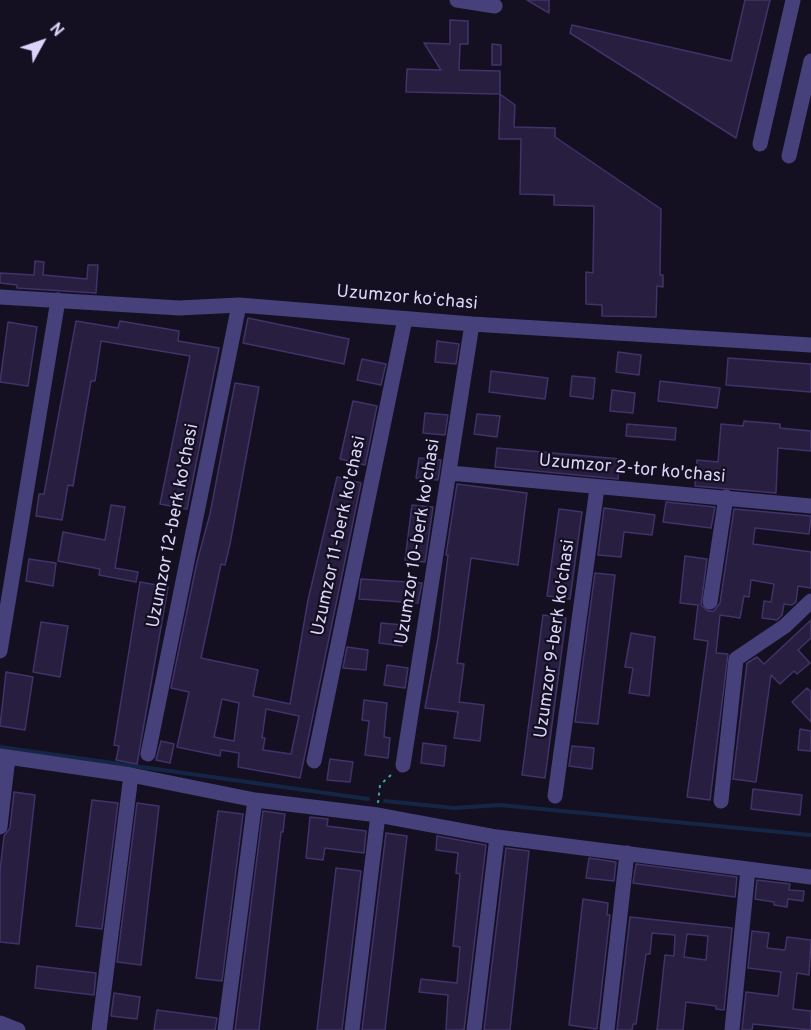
<!DOCTYPE html>
<html>
<head>
<meta charset="utf-8">
<style>
	body { margin:0 }
	#map { position:relative; width:811px; height:1030px; overflow:hidden; background:#141021; font-family:Overpass,sans-serif }
	canvas { display:block }
	.north { position:absolute; left:12px; top:12px; width:60px; height:60px; -webkit-text-stroke:4px #141021; paint-order:stroke; rotate:50deg; font-size:16px; font-weight:700; line-height:24px; text-align:center; color:#dbd5fa }
	.north::after { content:''; display:block; margin:auto; width:21px; height:27px; background:#dbd5fa; clip-path:polygon(50% 0,100% 100%,50% 72%,0 100%) }
</style>
</head>
<body>
<div id="map">
<canvas width="811" height="1030"></canvas>
<div class="north">N</div>
</div>
<script>
const g = document.querySelector('canvas').getContext('2d');
g.lineJoin = 'round';
function strokePath(path, color, width, dash) {
  g.strokeStyle = color;
  g.lineWidth = width;
  g.lineCap = dash ? 'butt' : 'round';
  g.setLineDash(dash || []);
  g.stroke(path);
}
function fillPath(path, color) {
  g.fillStyle = color;
  g.fill(path, 'evenodd');
}
function write(font, color, halo, rows, align = 'center') {
  g.font = font + ' Overpass,sans-serif';
  g.lineWidth = 4.5;
  g.setLineDash([]);
  g.textBaseline = 'middle';
  g.strokeStyle = halo;
  g.fillStyle = color;
  for (const [text, x, y, turn = 0] of rows) {
    g.save();
    g.translate(x, y);
    g.rotate((+turn || 0) * Math.PI / 180);
    g.textAlign = isNaN(turn) ? turn : align;
    if (halo) g.strokeText(text, 0, 0);
    g.fillText(text, 0, 0);
    g.restore();
  }
}
strokePath(new Path2D(`
	M0 747 368 799
	M385 801 454 808 500 805 811 835`), '#152546', 4);
const building = new Path2D(`
	M527 0H549V13Z
	M745 0H770L736 138 570 33 572 25 731 61Z
	M450 20 468 21V44H460L459 70 500 71V94L406 92 407 69 441 70 424 43 450 44Z
	M492 44 501 45V65H492Z
	M500 94 515 105 514 127 555 128V137L661 209 660 275H663V287L657 286 656 317 602 316V305L586 304V272L593 273 594 206 554 205V195L520 194 521 139H499Z
	M35 261 44 262 43 275 87 279 88 265H98L96 293 17 288V285L0 283V273L34 275Z
	M248 318 349 339 344 364 243 343Z
	M76 321 118 328 120 321 179 331 178 341 219 348 187 509 160 504 190 356 101 341 95 381H91L73 486 68 485 62 520 36 516 39 494H44Z
	M8 322 37 327 28 386 0 382Z
	M437 341 459 344 456 364 435 362Z
	M618 352 641 355 639 375 616 372Z
	M728 358 811 364V392L726 385Z
	M362 359 386 364 381 385 357 380Z
	M491 371 548 378 545 399 489 392Z
	M572 376 595 378 593 399 570 396Z
	M660 381 720 388 717 408 658 401Z
	M235 383 259 387 230 544 225 565 221 564 201 658 258 670 253 696 290 704 308 600 337 477 361 483 300 778 238 767 239 753 221 750 220 756 177 747 189 692 171 688 197 562 210 514ZM222 699 239 703 234 741 214 737ZM266 709 299 716 291 754 263 750 265 738H262Z
	M612 390 635 393 633 413 610 411Z
	M353 401 377 406 365 465 340 459Z
	M425 413 448 415 445 435 423 433Z
	M477 414 500 416 497 437 474 434Z
	M744 421 780 424V428L811 431V451L778 448 776 493 695 486 697 460 718 462 721 424 743 426Z
	M627 424 676 428 675 440 626 436Z
	M497 448 620 459 618 479 495 467Z
	M419 458 441 460 438 480 416 478Z
	M457 484 527 493 518 565 471 558 457 663 464 664 459 702 484 705 480 741 454 738 458 712 425 708 438 638 448 555H446Z
	M666 502 715 507 711 528 663 522Z
	M111 505 125 507 115 568 138 572 136 582 99 575 100 569 58 561 63 532 105 540Z
	M412 505 433 507 425 562 405 560Z
	M604 508 655 515 652 535 624 532 621 557 598 555Z
	M559 509 582 512 570 599 547 596Z
	M734 509 811 516 809 534 755 528 753 544 811 552V588L798 586 796 602 792 605 784 604 782 615 777 620 762 618 764 601 771 602 774 584 751 580 749 597 744 596 740 618 720 615 716 653 728 654 710 800 687 797 708 641 694 639 698 605 680 603 685 556 707 559 701 605 708 611H714L720 603Z
	M29 559 56 563 53 586 26 581Z
	M595 573 615 575 598 724 575 722Z
	M361 579 422 583 418 603 359 599Z
	M140 582 168 587 137 764 116 760 119 746 114 745Z
	M543 615 566 618 545 778 522 775Z
	M811 620V638L798 650 810 663 797 674 794 671 780 684 771 675 756 782 733 779 747 663 757 657 764 664Z
	M41 622 68 626 60 677 33 672Z
	M381 623 404 625 402 646 379 643Z
	M631 633 655 637 649 696 629 693 633 668 625 667Z
	M347 647 368 650 366 670 343 668Z
	M387 665 408 668 405 688 384 685Z
	M6 672 33 677 25 730 0 726Z
	M807 688 811 692V722L792 702Z
	M364 700 387 703 384 737 390 738 388 758 365 755 369 721 362 720Z
	M800 729 811 731V751L798 750Z
	M161 741 174 744 170 763 156 760Z
	M423 743 446 746 444 766 421 763Z
	M572 746 594 748 592 769 569 766Z
	M330 759 353 762 350 782 327 780Z
	M753 789 802 795 800 815 751 809Z
	M14 792 35 795 19 944 0 942V871L4 836 10 828Z
	M92 800 118 803 102 929 76 926Z
	M137 803 159 806 141 965 117 962Z
	M218 811 243 814 222 981 196 978Z
	M263 811 285 814 283 832H281L259 1030H235Z
	M310 817 328 819 327 826 366 831 364 853 325 848 323 860 306 858Z
	M386 833 407 836 385 1030H362Z
	M437 836 486 845 464 1030H446L448 995 419 992 421 979 457 983 460 947 453 946 460 874 456 873 458 853 436 850Z
	M506 848 529 851 510 1030H484Z
	M589 858 616 862 614 881 586 878Z
	M636 864 737 877 735 897 633 883Z
	M336 868 361 871 342 1030H317Z
	M757 880 790 884 789 890 804 891 803 901 788 899 787 907 774 905V902L755 899Z
	M583 899 608 903 607 915H610L597 1029 569 1025Z
	M630 917 732 928 724 1010 716 1009V1006L686 1002 683 1030H657L665 955 674 956 675 935 652 933 650 954H646L636 1024H633L632 1030H617ZM687 934 708 936 706 960 684 957Z
	M752 931 769 933 767 948 785 950 787 937 811 940 809 975 797 973 793 1009 811 1011V1030L753 1024 752 1030H742L746 992 778 996 781 972 748 968Z
	M37 966 96 973 94 995 35 988Z
	M114 993 140 997 137 1019 111 1016Z
	M157 1010 217 1018 215 1030H154Z`);
fillPath(building, '#271e40');
strokePath(building, '#413369', 1.5);
strokePath(new Path2D(`
	M378 803 380 785 393 773`), '#3ba7a8', 2, [3, 4.5]);
strokePath(new Path2D(`
	M457 0 495 6
	M760 144 793 0
	M789 156 811 61
	M0 297 179 308 239 305 472 324 811 345
	M450 473 811 506
	M710 602 726 497
	M0 651 58 300
	M148 754 239 305
	M0 756 131 775 255 800 378 815 497 837 811 877
	M314 761 405 319
	M403 765 472 324
	M555 796 597 488
	M721 801 736 659 785 626 811 601
	M0 827 8 757
	M0 1023 18 1030
	M99 1030 131 775
	M225 1030 255 800
	M352 1030 378 815
	M474 1030 497 837
	M607 1030 627 853
	M732 1030 748 869`), '#46407b', 15);
write('18px', '#dbd5fa', '#141021', [
	["Uzumzor koʻchasi",407,299,5],
	["Uzumzor 2-tor ko'chasi",632,470,5],
	["Uzumzor 12-berk ko'chasi",174,526,-79],
	["Uzumzor 11-berk ko'chasi",340,536,-78],
	["Uzumzor 10-berk ko'chasi",419,542,-81],
	["Uzumzor 9-berk ko'chasi",556,639,-82]
]);
</script>
</body>
</html>
